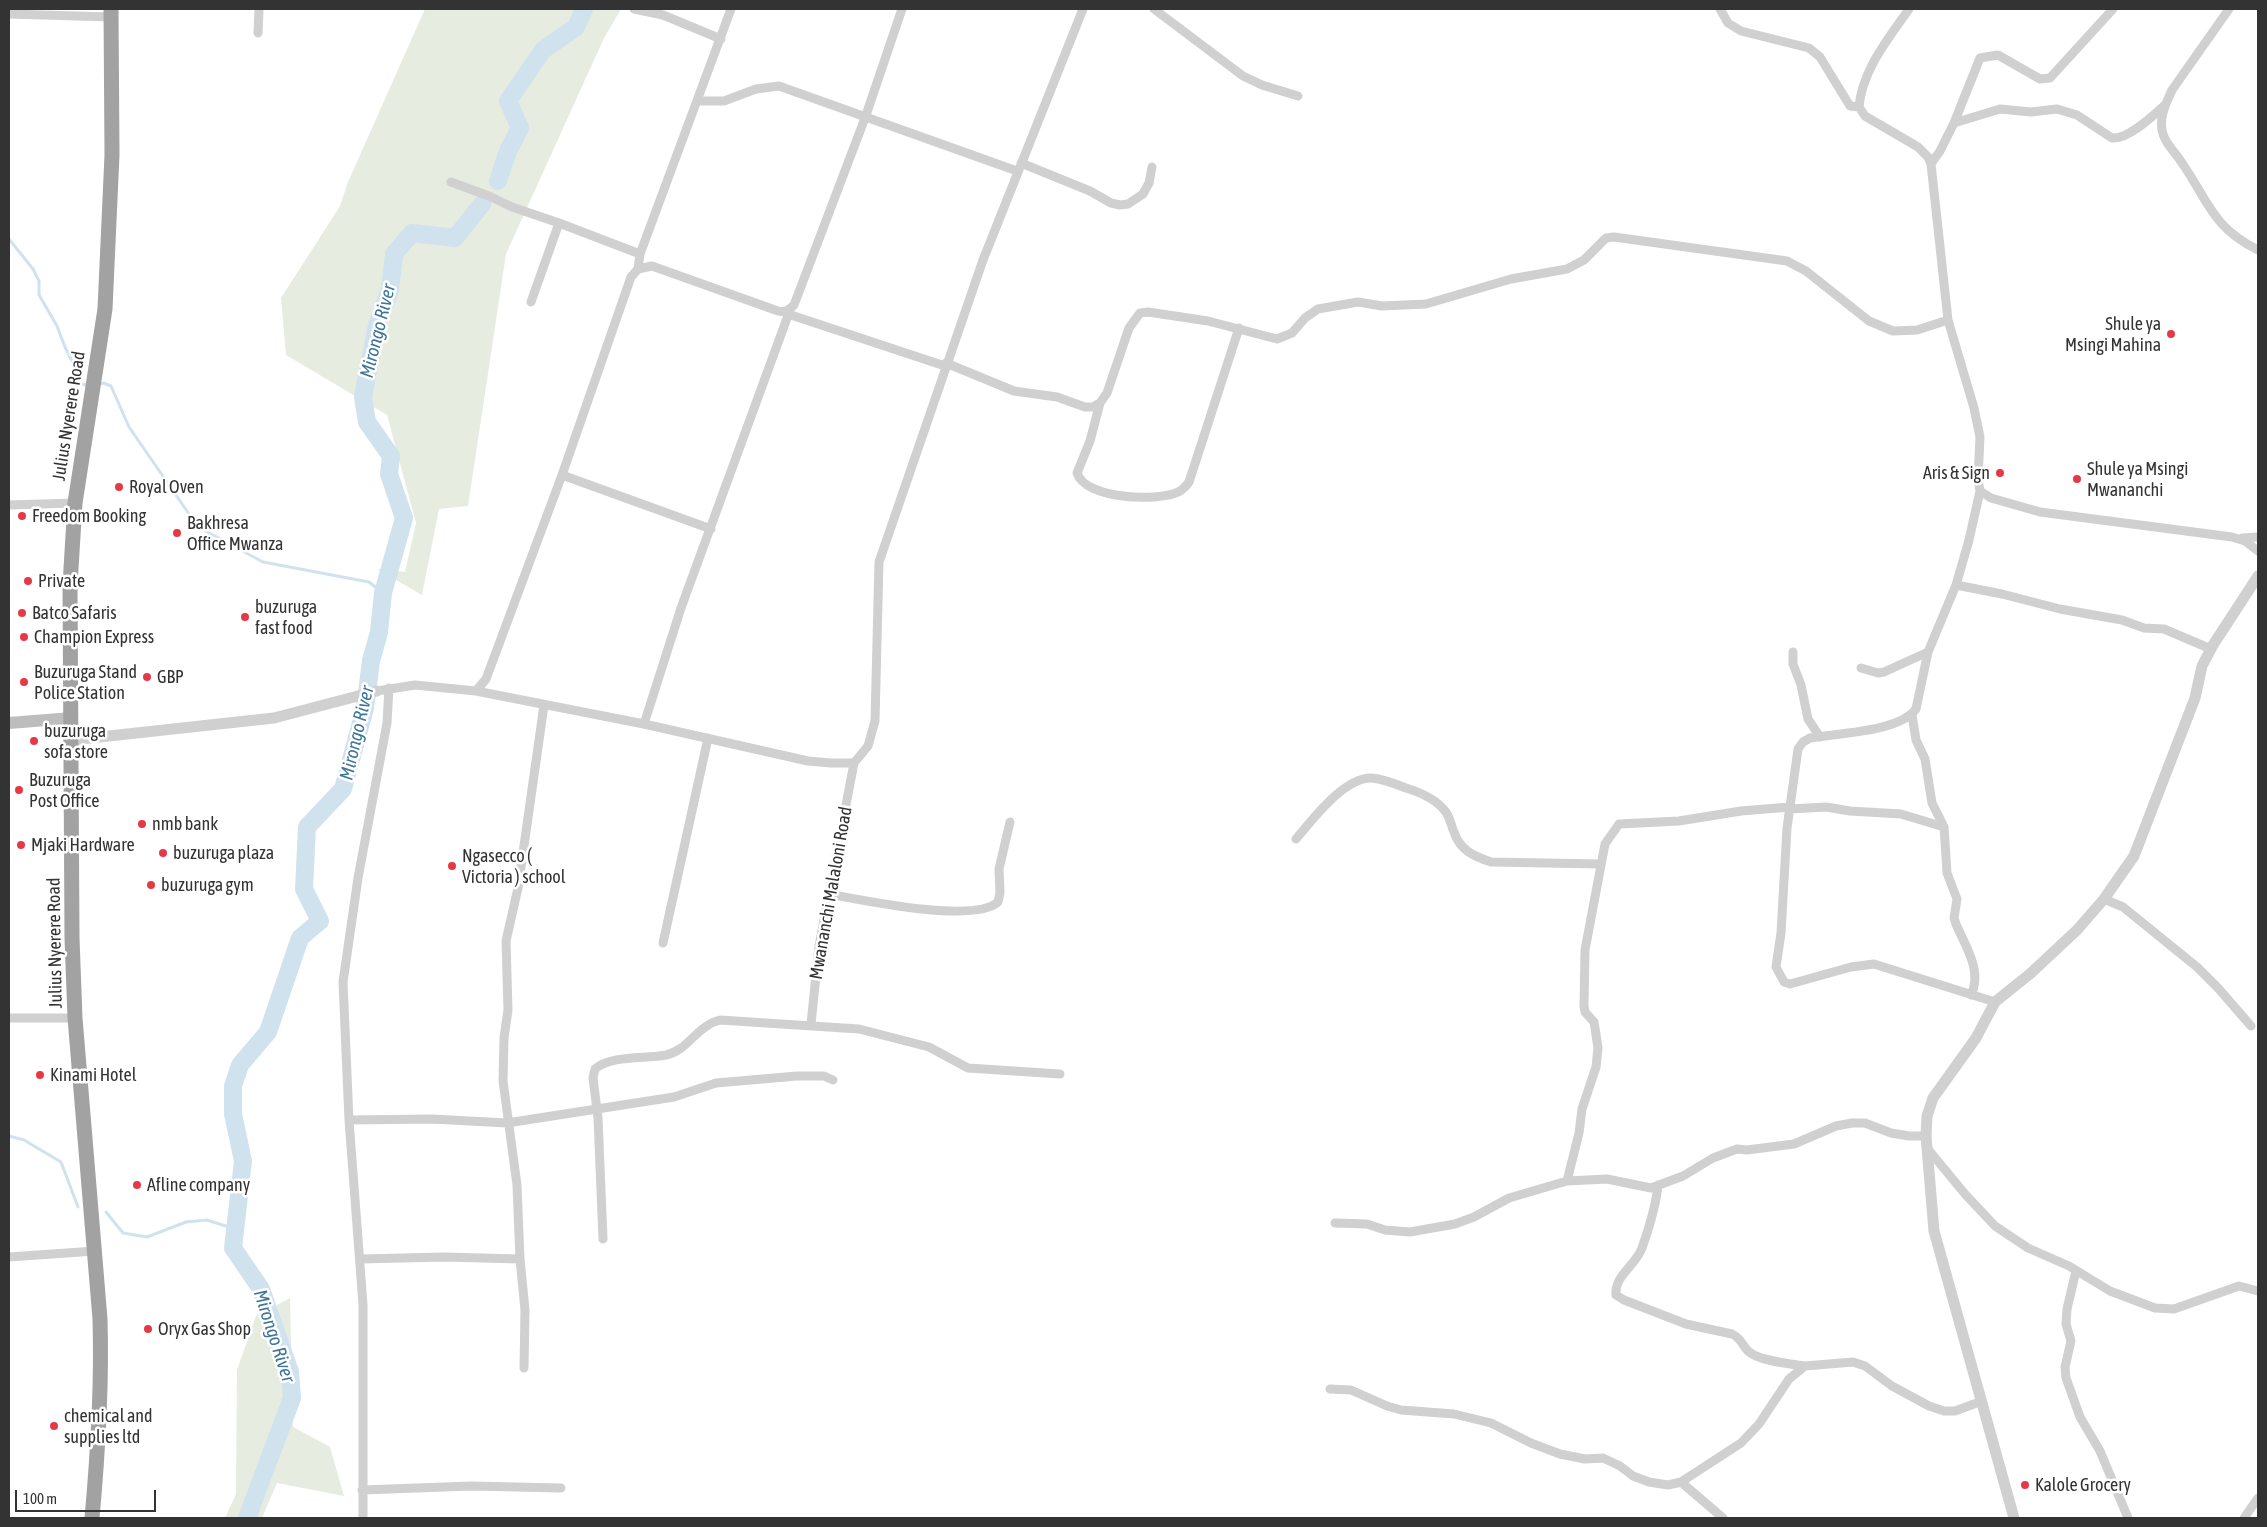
<!DOCTYPE html>
<html>
<head>
<meta charset="utf-8">
<style>
	body { margin:0 }
	#map { position:relative; width:2267px; height:1527px; overflow:hidden; background:#fff; font-family:"Asap Condensed",sans-serif }
	canvas { display:block }
	.frame { position:absolute; inset:0; border:10px solid #333; pointer-events:none }
	.scale { position:absolute; left:15px; top:1490px; width:141px; height:22px; box-sizing:border-box; border:2px solid #333; border-top:0; padding-left:6px; font-size:15px; line-height:18px; white-space:nowrap; color:#333; -webkit-text-stroke:4px #fff; paint-order:stroke }
</style>
</head>
<body>
<div id="map">
<canvas width="2267" height="1527"></canvas>
<div class="frame"></div>
<div class="scale">100 m</div>
</div>
<script>
const g = document.querySelector('canvas').getContext('2d');
g.lineJoin = 'round';
function fillPath(path, color) {
  g.fillStyle = color;
  g.fill(path, 'evenodd');
}
function strokePath(path, color, width, dash) {
  g.strokeStyle = color;
  g.lineWidth = width;
  g.lineCap = dash ? 'butt' : 'round';
  g.setLineDash(dash || []);
  g.stroke(path);
}
function write(font, color, halo, rows, align = 'center') {
  g.font = font + ' "Asap Condensed",sans-serif';
  g.lineWidth = 5;
  g.setLineDash([]);
  g.textBaseline = 'middle';
  g.strokeStyle = halo;
  g.fillStyle = color;
  for (const [text, x, y, turn = 0] of rows) {
    g.save();
    g.translate(x, y);
    g.rotate((+turn || 0) * Math.PI / 180);
    g.textAlign = isNaN(turn) ? turn : align;
    if (halo) g.strokeText(text, 0, 0);
    g.fillText(text, 0, 0);
    g.restore();
  }
}
fillPath(new Path2D(`
	M425 9H621L604 38 506 254 468 506 439 509 422 595 377 569 405 572 416 523 387 415 286 355 281 298 340 206 348 182Z
	M290 1298 293 1427 330 1447 344 1496 277 1483 262 1518H225L236 1494 237 1370 256 1316Z`), '#e6ecdf');
strokePath(new Path2D(`
	M9 239 33 269 39 281V295L57 326 65 347 72 361 78 383 89 386
	M97 386 103 383 111 386 129 427 198 527 263 562 369 582 383 593
	M9 1136 24 1140 61 1162 78 1207
	M106 1212 123 1233 147 1237 186 1222 207 1220 235 1229`), '#cfe2ee', 3);
strokePath(new Path2D(`
	M498 181 508 151 520 128 508 101 543 50 576 27 584 9
	M247 1518 292 1398 290 1372 261 1289 233 1248 243 1161 233 1114V1086L240 1065 268 1032 300 938 320 921 304 889 307 827 343 789 365 708 371 661 379 632 383 593 404 518 389 474 391 456 367 422 363 397 377 325 390 290 394 254 412 233 455 238 482 204`), '#cfe2ee', 18);
strokePath(new Path2D(`
	M634 9 663 15 721 39
	M1154 9 1243 76 1262 85 1298 96
	M1720 9 1728 23 1741 31 1809 48 1820 57 1850 106 1859 107
	M1909 9C1889 38 1862 70 1859 107L1865 116 1918 147 1928 157 1931 164 1948 320 1974 408 1980 437 1978 479 1980 491 1991 498 2040 512 2232 537 2245 541 2258 551
	M2229 9 2172 90C2166 103 2158 119 2163 134 2166 145 2176 153 2182 163 2209 202 2212 227 2258 250
	M9 14 111 17
	M258 33 259 9
	M698 101H724L756 89 779 86 1017 171
	M1954 123 2000 109 2031 112 2057 109 2077 115 2112 138C2128 140 2154 115 2165 105
	M1021 163 1090 191 1111 203 1120 205 1128 204 1143 194 1149 183 1152 167
	M1931 164 1940 151 1954 123 1980 58 1998 55 2040 79 2050 78 2113 9
	M451 182 489 196 512 207 559 223 640 254
	M638 269 640 254 731 9
	M531 302 559 223
	M788 314 945 366
	M946 363 1014 391 1057 397 1085 407H1093L1100 403 1107 393 1129 328 1140 313 1148 312 1208 321 1277 339 1292 333 1305 318 1318 309 1358 302 1382 306 1426 304 1511 279 1567 269 1584 260 1606 238 1614 237 1787 261 1806 271 1869 321 1893 331 1917 330 1948 320
	M1100 403 1090 441 1077 473C1085 499 1157 502 1178 492 1183 490 1186 486 1189 482L1239 328
	M562 475 711 529
	M1980 491 1969 540 1956 585 1928 652 1916 709C1899 732 1838 733 1810 738L1803 742 1798 749 1787 828 1781 933 1776 967 1784 982 1790 984 1851 967 1874 964 1995 1002
	M9 505 75 503
	M2242 538 2258 537
	M1956 585 2002 594 2060 609 2122 620 2144 628 2164 629 2211 649
	M1793 652V664L1801 685 1808 719 1820 737
	M1861 668 1878 673 1884 672 1928 652
	M377 691 415 685 476 691 486 679 562 475 631 277 638 269 652 266 778 311C785 313 789 310 794 305L865 118 902 9
	M476 691 644 724 808 761 831 763H854L868 746 875 721 879 562 983 260 1083 9
	M1912 715 1916 740 1925 759 1932 803 1944 827 1947 873 1957 899 1954 918 1956 924C1965 946 1983 971 1971 995
	M644 724 681 608 790 310
	M1790 809 1826 807 1850 811 1901 814 1944 827
	M1296 839C1312 820 1344 777 1372 778 1383 779 1396 784 1406 788 1419 792 1436 799 1445 811 1450 817 1451 825 1454 832 1460 850 1473 856 1491 862L1601 864
	M829 894C862 900 974 924 998 902L1000 893 999 869 1010 822
	M2104 899 2123 907 2197 967 2218 988 2251 1026
	M663 943 708 738
	M9 1018H75
	M811 1024 819 946 854 763
	M349 1120 432 1119 507 1123 674 1097 716 1083 797 1076H824L833 1080
	M1927 1148 1965 1194 1995 1226 2028 1248 2069 1266 2110 1291 2155 1308 2174 1309 2239 1286 2258 1291
	M1567 1181 1579 1133 1582 1109 1596 1067 1598 1048 1595 1028 1594 1022 1585 1012 1584 1006 1585 950 1605 844 1619 824 1679 821 1741 811 1790 807
	M1658 1185C1656 1206 1649 1228 1642 1248 1636 1265 1614 1276 1616 1295L1624 1300 1686 1324 1732 1334C1741 1338 1742 1345 1748 1351 1758 1361 1791 1364 1805 1366
	M1335 1223 1367 1224 1385 1230 1410 1232 1455 1224 1474 1217 1509 1198 1567 1181 1607 1179 1651 1188 1683 1176 1713 1158 1737 1149 1747 1150 1794 1144 1836 1126 1852 1123H1865L1891 1133 1909 1136H1926
	M603 1239 598 1118 593 1078 595 1069C611 1055 645 1059 666 1055 689 1050 696 1026 720 1020L859 1029 929 1047 968 1068 1060 1074
	M9 1257 95 1251
	M360 1259 444 1257 520 1259
	M2076 1271 2067 1309 2066 1324 2071 1341 2065 1367 2066 1378 2080 1417 2100 1451 2128 1518
	M524 1368 525 1310 520 1259 517 1185 503 1081 504 1038 508 1010 506 941 518 888 544 705
	M1330 1389 1351 1390 1387 1406 1401 1410 1454 1414 1491 1423 1531 1443 1560 1454 1585 1459 1603 1458 1620 1466 1633 1476 1649 1482 1668 1485 1681 1482 1741 1443 1759 1424 1789 1379 1805 1366 1853 1362 1865 1366 1892 1386 1929 1406 1944 1411H1955L1982 1401
	M1681 1482 1723 1518
	M362 1490 471 1486 561 1488
	M363 1518V1305L349 1120 343 982 358 878 387 723 389 688
	M2244 1518 2258 1498`), '#d0d0d0', 9);
strokePath(new Path2D(`
	M72 740 274 718 377 691
	M2014 1518 1934 1231 1926 1136 1927 1116 1933 1098 1976 1038 1995 1002 2031 973 2077 930 2104 899 2134 856 2195 698 2202 666 2213 645 2258 576`), '#d0d0d0', 11);
strokePath(new Path2D(`
	M9 723 72 718`), '#bdbdbd', 12);
strokePath(new Path2D(`
	M92 1518C98 1452 102 1386 100 1319L75 1018 72 938 70 585 75 503 105 309 112 155 111 9`), '#a2a2a2', 15);
for (const [x, y, r, color] of [
	[2171,334,5,"#e63946"],
	[2000,473,5,"#e63946"],
	[2077,479,5,"#e63946"],
	[119,487,5,"#e63946"],
	[22,516,5,"#e63946"],
	[177,533,5,"#e63946"],
	[28,581,5,"#e63946"],
	[22,613,5,"#e63946"],
	[245,617,5,"#e63946"],
	[24,637,5,"#e63946"],
	[147,677,5,"#e63946"],
	[24,682,5,"#e63946"],
	[34,741,5,"#e63946"],
	[19,790,5,"#e63946"],
	[142,824,5,"#e63946"],
	[21,845,5,"#e63946"],
	[163,853,5,"#e63946"],
	[452,866,5,"#e63946"],
	[151,885,5,"#e63946"],
	[40,1075,5,"#e63946"],
	[137,1185,5,"#e63946"],
	[148,1329,5,"#e63946"],
	[54,1426,5,"#e63946"],
	[2025,1485,5,"#e63946"]
]) {
  const dot = new Path2D();
  dot.arc(x, y, r, 0, 2 * Math.PI);
  g.fillStyle = color;
  g.fill(dot);
  strokePath(dot, '#fff', 2);
}
write('18px', '#333', '#fff', [
	["Shule ya",2161,324,"right"],
	["Msingi Mahina",2161,345,"right"],
	["Shule ya Msingi",2087,469],
	["Mwananchi",2087,490],
	["Aris & Sign",1990,473,"right"],
	["Royal Oven",129,487],
	["Freedom Booking",32,516],
	["Bakhresa",187,523],
	["Office Mwanza",187,544],
	["Private",38,581],
	["buzuruga",255,607],
	["fast food",255,628],
	["Batco Safaris",32,613],
	["Champion Express",34,637],
	["Buzuruga Stand",34,672],
	["Police Station",34,693],
	["GBP",157,677],
	["buzuruga",44,731],
	["sofa store",44,752],
	["Buzuruga",29,780],
	["Post Office",29,801],
	["nmb bank",152,824],
	["Mjaki Hardware",31,845],
	["buzuruga plaza",173,853],
	["Ngasecco (",462,856],
	["Victoria ) school",462,877],
	["buzuruga gym",161,885],
	["Kinami Hotel",50,1075],
	["Afline company",147,1185],
	["Oryx Gas Shop",158,1329],
	["chemical and",64,1416],
	["supplies ltd",64,1437],
	["Kalole Grocery",2035,1485]
], 'left');
write('18px', '#333', '#fff', [
	["Julius Nyerere Road",69,416,-81],
	["Mwananchi Malaloni Road",831,893,-80],
	["Julius Nyerere Road",55,943,-91]
]);
write('italic 19px', '#3f7597', '#fff', [
	["Mirongo River",378,331,-76],
	["Mirongo River",357,733,-77],
	["Mirongo River",274,1336,72]
]);
</script>
</body>
</html>
